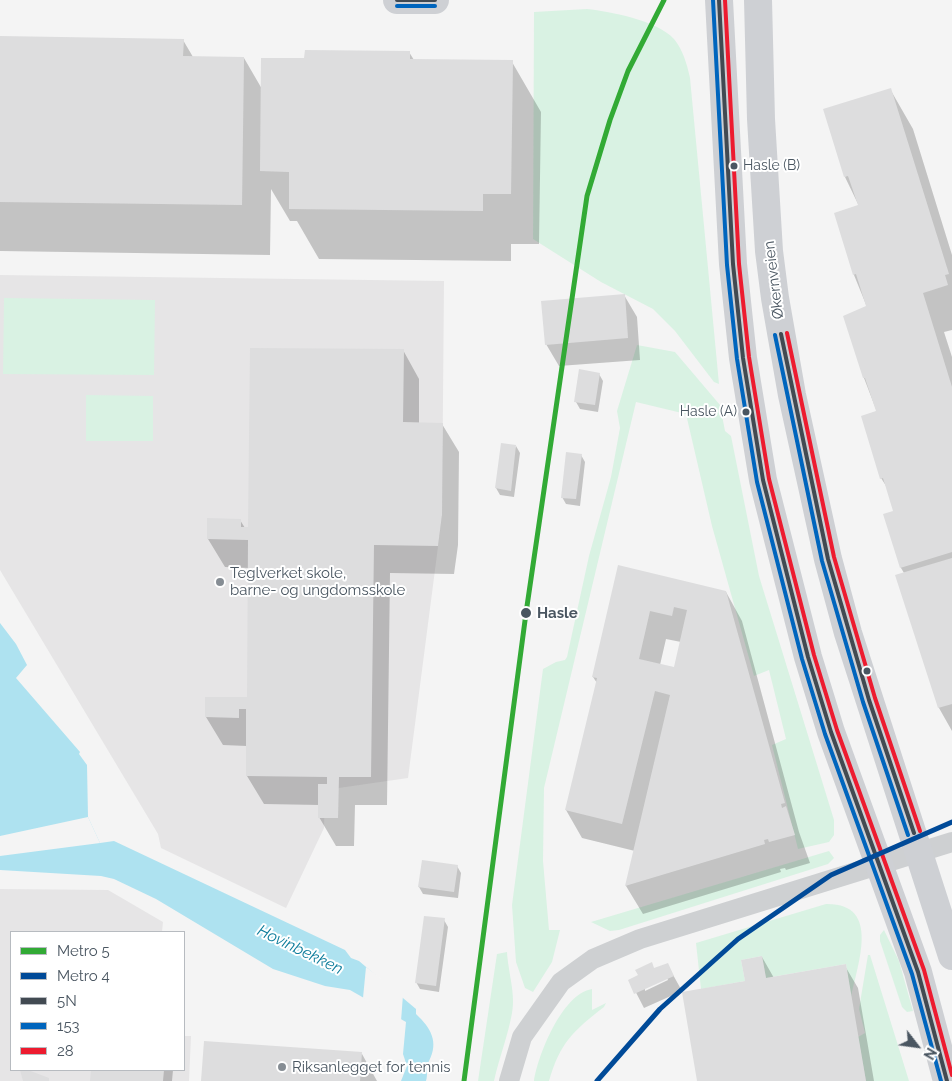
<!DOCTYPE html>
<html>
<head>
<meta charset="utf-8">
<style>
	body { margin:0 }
	#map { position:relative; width:952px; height:1081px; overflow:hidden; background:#f4f4f4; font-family:Raleway,sans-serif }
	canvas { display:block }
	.legend { position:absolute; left:10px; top:931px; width:175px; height:140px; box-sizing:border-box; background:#fff; border:1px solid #b7bbc0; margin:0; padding:6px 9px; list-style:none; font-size:15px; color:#4a5661 }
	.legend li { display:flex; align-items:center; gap:10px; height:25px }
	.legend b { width:25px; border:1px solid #b7bbc0 }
	.north { position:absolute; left:892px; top:1021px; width:50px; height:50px; -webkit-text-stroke:4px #fff; paint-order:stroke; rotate:120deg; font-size:14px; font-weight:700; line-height:20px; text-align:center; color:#4a5661 }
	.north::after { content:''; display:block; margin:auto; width:18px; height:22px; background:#4a5661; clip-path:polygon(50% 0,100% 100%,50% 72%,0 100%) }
</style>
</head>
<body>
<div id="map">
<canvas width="952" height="1081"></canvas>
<ul class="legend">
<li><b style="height:6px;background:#32aa35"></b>Metro 5</li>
<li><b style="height:6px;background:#004a98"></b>Metro 4</li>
<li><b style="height:6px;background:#424a52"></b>5N</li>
<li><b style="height:6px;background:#0065bd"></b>153</li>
<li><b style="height:6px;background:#ed1b2f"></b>28</li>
</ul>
<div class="north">N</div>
</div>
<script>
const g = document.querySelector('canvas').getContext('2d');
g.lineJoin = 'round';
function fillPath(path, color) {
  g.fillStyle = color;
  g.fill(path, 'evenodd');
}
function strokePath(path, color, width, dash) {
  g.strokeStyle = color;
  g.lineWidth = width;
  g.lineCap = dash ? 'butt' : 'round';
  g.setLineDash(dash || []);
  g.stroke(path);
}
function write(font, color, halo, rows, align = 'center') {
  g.font = font + ' Raleway,sans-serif';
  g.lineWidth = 4;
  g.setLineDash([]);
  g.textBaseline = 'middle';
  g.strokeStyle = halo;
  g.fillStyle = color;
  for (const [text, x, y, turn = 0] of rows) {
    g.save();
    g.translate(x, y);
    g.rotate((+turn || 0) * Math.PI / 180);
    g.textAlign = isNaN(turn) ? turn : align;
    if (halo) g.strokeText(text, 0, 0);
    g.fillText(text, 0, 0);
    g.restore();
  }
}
fillPath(new Path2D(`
	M0 275 444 281 442 516 408 778 325 790 324 828 286 908 161 848 158 834 0 570Z
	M0 889 108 890 163 922 162 932H11V1070H184V1036H191L189 1081H0Z`), '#e6e5e6');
fillPath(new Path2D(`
	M587 9C611 12 657 20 674 39 683 50 687 64 690 78L719 384 714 382 675 331 653 309 601 282 533 239 534 12Z
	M4 298 155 300 154 375 3 374Z
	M637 345 675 352 720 405 725 431 731 436 759 576 834 820V835L829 842 798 849 772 745 786 739 769 670 754 676 712 526 686 414 636 402 544 788 543 861 549 930H560L552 962 533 992 525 988 516 962 512 905 543 669 556 662 565 660 567 657 589 556 611 477 620 428 617 411Z
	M86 395 153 396V441H86Z
	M829 851 834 858 828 864 619 930 610 931 591 922Z
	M826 904C882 903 857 965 851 998L846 964 766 978 762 956 741 960 745 981 701 989 696 943Z
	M884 930 899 961 913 1011 907 1012 902 1007 880 941V935Z
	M507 952C508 971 516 995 512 1013 508 1036 499 1058 494 1081H478L497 954Z
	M868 955H870L909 1081H866L858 1037 865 1033 859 1009Z
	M592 989V1010L606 1003 604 1007C573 1031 560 1043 549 1081H534C538 1055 562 994 592 989Z`), '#d9f2e3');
fillPath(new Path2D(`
	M0 623 16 644 27 665 16 678 80 752 79 754 87 765 88 817 100 843 114 841 345 950 351 958 359 961 416 1009V1014C431 1028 439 1042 429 1061 426 1067 428 1075 426 1081H401L407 1066 403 1054 406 1022 350 990 325 986 273 969 156 899 114 879 101 876 0 870Z`), '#aee2f0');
fillPath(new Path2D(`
	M88 817 100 843 0 856V836Z
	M366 967 403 995 401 1021 363 998Z`), '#f4f4f4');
fillPath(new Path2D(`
	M0 37 183 40 193 57 244 58 262 89 305 59 409 52 414 60 512 62 541 112 539 244H511V261L319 259 297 221H290L271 189 270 255 0 251Z
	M890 89 913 129 952 255V330L944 332 952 357V731L939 708 897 576 904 573 901 568 895 512 888 489 881 478 877 412 864 378 867 307 854 275 836 214 859 206 845 177Z
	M624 295 637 317 640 360 559 366 546 344Z
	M403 350 419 379V424H442L459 452 458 545 454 574 390 573 387 805H355L354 846H336L319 817 320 805 264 804 247 776V746L223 745 206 717 248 698 249 568 225 567 208 539 240 520 245 528 249 529Z
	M599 374 603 381 598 412 580 409 576 402Z
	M516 446 520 453 514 497 500 495 496 488Z
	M581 455 585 462 580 506 566 504 562 497Z
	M619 567 726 592 742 621 799 832 810 863 786 870 785 868 780 869 781 872 643 914 626 886 635 851 582 838 566 810 597 683 593 677ZM666 639 681 642 675 669 660 665Z
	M457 866 461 873 458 898 423 894 419 887Z
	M444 920 448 927 439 992 420 989 416 982Z
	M762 957 774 978 845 966 858 988 874 1081H699L746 982Z
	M667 964 682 991 644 1008 630 981ZM667 978 668 980 645 991V988Z
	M362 1054 377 1081H202Z
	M92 1070H173L172 1081H91Z`), '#0003');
fillPath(new Path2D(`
	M0 36 184 39 183 56 244 57 242 205 0 202Z
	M305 50 410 51V59L513 60 511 194H483V211L289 209V172L260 171 261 58H304Z
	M891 88 949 274 945 275 948 285 923 293 952 387V552L900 568 883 514 893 511 883 478 880 479 861 416 876 411 865 378H863L843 316 866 306 856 274 853 275 834 213 858 205 848 176 844 177 823 109Z
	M625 294 628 338 545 345 541 301Z
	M250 348 404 349 403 422 443 423 442 515 438 546 374 545 371 777H339L338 818H318V784H327V777L246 776V709H239V718L205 717V697H247L248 540 207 539V518L241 519V527H248Z
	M579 369 600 373 595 405 574 402Z
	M501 443 516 445 511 491 495 488Z
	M566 452 582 454 576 499 561 498Z
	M952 558V704L938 708 895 575Z
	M618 565 726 591 785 803 781 804 782 808 786 806 795 835 769 842 768 839 764 840 765 844 625 886 670 695 655 691 622 824 565 810 597 678 592 677ZM674 607 687 610 674 667 639 659 650 611 672 616Z
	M422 860 458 865 454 892 418 887Z
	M424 916 445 918 436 986 415 983Z
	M762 956 766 978 846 964 866 1081H697L682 992 745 981 741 960Z
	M652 962 654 968 668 963 674 976 634 994 628 980 638 975 635 970Z
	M204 1041 362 1052 360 1081H201Z
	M20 1070H28L49 1078V1081H23Z
	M91 1070H164L163 1081H90Z`), '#ddddde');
strokePath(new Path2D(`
	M509 1081 522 1037 561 982 593 959 640 939 952 842`), '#ced0d2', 20);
strokePath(new Path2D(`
	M397 0H435
	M719 0 733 264 743 358 763 480 808 657 831 732 918 972 947 1081
	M758 0 761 119 769 251 775 298 792 395 828 559 848 633 952 956`), '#ced0d4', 28);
strokePath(new Path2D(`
	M397 0H435
	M719 0 733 264 743 358 763 480 808 657 831 732 918 972 947 1081
	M781 334 828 559 869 700 914 833`), '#424a52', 4);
strokePath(new Path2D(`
	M713 0 727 265 737 359 757 482 802 659 825 734 912 974 941 1081
	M397 6H435
	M775 335 822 561 863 702 908 835`), '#0065bd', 4);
strokePath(new Path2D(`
	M725 0 739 264 749 357 769 479 814 655 837 730 924 970 952 1075
	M787 333 834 557 875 698 920 831`), '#ed1b2f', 4);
strokePath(new Path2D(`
	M464 1081 526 613 587 196 610 120 628 71 664 0`), '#32aa35', 5);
strokePath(new Path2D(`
	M597 1081 660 1009 738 939 831 875 952 822`), '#004a98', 5);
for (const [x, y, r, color] of [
	[734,166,4.5,"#4a5661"],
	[746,412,4.5,"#4a5661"],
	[220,582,5,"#868d94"],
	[526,613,6,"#4a5661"],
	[867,671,4.5,"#4a5661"],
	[282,1067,5,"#868d94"]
]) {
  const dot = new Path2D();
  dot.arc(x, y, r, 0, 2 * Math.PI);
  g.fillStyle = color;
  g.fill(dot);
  strokePath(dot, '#fff', 2);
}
write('14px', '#4a5661', '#fff', [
	["Hasle (B)",743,166],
	["Hasle (A)",737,412,"right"]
], 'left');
write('15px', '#4a5661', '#fff', [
	["Økernveien",774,280,-97]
]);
write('15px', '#4a5661', '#fff', [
	["Teglverket skole,",230,573],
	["barne- og ungdomsskole",230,590],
	["Riksanlegget for tennis",292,1067]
], 'left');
write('bold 15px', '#4a5661', '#fff', [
	["Hasle",537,613]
], 'left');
write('italic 16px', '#0c7c9b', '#fff', [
	["Hovinbekken",300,950,26]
]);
</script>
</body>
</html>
